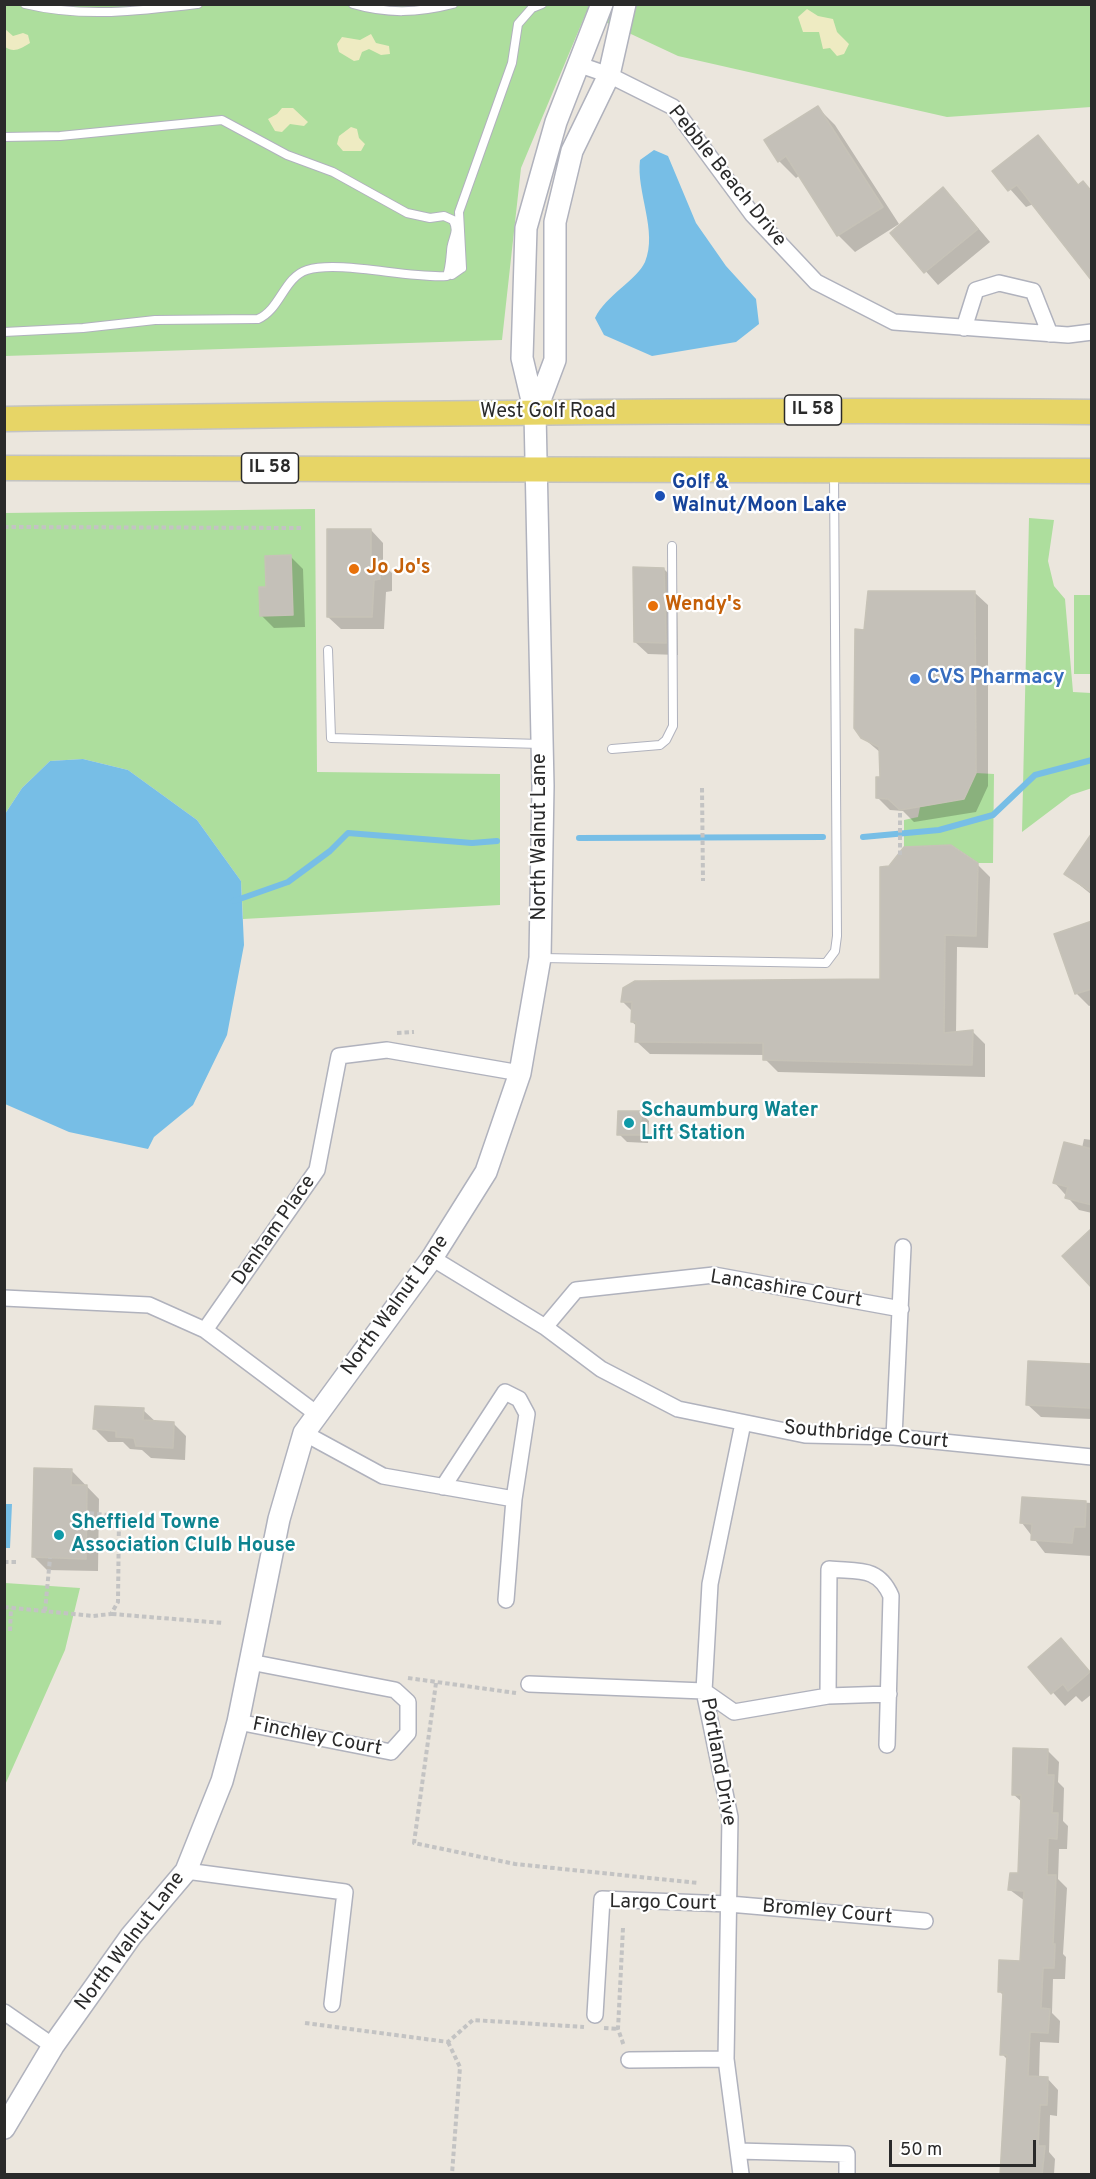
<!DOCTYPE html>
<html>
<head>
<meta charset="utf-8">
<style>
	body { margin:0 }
	#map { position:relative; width:1096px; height:2179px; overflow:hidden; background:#ebe6dd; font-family:Overpass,sans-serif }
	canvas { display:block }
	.frame { position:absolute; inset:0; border:6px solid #2a2a2a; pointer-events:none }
	.scale { position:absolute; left:889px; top:2140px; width:147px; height:27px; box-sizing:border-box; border:3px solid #2a2a2a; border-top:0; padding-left:8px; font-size:18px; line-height:21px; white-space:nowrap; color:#2a2a2a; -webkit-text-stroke:4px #fff; paint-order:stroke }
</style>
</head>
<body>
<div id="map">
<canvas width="1096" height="2179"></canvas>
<div class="frame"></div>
<div class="scale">50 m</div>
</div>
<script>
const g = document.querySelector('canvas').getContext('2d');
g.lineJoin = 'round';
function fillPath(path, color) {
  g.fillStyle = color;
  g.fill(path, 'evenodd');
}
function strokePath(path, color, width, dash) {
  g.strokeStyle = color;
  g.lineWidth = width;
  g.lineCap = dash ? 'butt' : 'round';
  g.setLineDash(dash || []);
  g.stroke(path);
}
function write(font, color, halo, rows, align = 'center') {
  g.font = font + ' Overpass,sans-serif';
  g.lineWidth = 4.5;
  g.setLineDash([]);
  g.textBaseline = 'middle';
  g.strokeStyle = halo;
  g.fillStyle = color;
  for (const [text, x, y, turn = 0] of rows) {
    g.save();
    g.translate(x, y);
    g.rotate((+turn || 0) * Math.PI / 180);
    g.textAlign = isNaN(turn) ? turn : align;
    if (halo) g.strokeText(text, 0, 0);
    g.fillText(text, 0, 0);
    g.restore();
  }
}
fillPath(new Path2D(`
	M408 4 1091 5V107L947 117 678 56 586 13 521 168 502 340 5 356V5Z
	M315 509 317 772 500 774V905L243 919 241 881 197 820 128 770 83 759 50 761 22 788 5 814V513Z
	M1029 518 1054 520 1048 561 1054 586 1065 599 1073 692 1091 693 1092 788 1071 795 1022 832Z
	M1074 595H1091V674H1074Z
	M976 773 994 774 993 863H978L951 845 904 847V820L918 817 920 807 964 799Z
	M5 1583 80 1588 65 1650 5 1785Z`), '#adde9d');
fillPath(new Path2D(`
	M807 9 818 16 833 19 837 32 849 44 844 54 837 56 830 48 823 49 819 32H803L798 17Z
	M5 29 13 36 23 33 28 35 30 43C20 49 14 53 5 47Z
	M371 34 376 43 389 46 390 54 381 55 369 49 362 52 359 60 354 61 339 52 337 44 342 37 360 40Z
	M282 108H293L308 122 304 126 290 124 282 132 275 131 268 119 277 114Z
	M351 127 357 129 359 138 365 144 361 151H343L337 144 339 136Z`), '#eeebc2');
fillPath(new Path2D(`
	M654 150 668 156 696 223 726 266 756 299 759 324 736 342 652 356 604 335 595 318C606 295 636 281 645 262 658 231 636 192 640 160Z
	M83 759 128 770 197 820 241 881 244 945 227 1035 193 1105 154 1137 148 1149 69 1132 5 1104V814L22 788 50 761Z
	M5 1504H12L10 1548H5Z`), '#77bee6');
fillPath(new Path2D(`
	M818 108 835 125 899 224 855 252 838 235 800 175 796 178 779 161Z
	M1037 137 1079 186 1026 207 994 171Z
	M956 202 990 242 938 285 892 233Z
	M371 530 383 543V565L392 573V591L386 592 384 629H341L328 617Z
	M290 556 303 569 305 627 274 628 261 615Z
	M664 569 677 582 678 655 648 654 635 642Z
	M975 593 988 605V786L976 812 914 822 903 811 890 810 877 797 881 779V753L862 737 866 632Z
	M1092 836V895L1066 874Z
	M977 864 990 877 988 948 957 947 956 1034 973 1032 985 1044V1077L778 1072 765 1059V1055L650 1054 637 1042 638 1027 632 1022 633 1012 623 1002 881 981Z
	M1092 923V1005L1089 1006 1076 993Z
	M641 1113 649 1121 648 1143 627 1142 619 1134Z
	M1084 1139 1092 1140V1213L1079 1210 1054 1182 1082 1148Z
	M1092 1365V1419L1041 1417 1028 1405Z
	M143 1410 156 1422 173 1423 186 1436 185 1460 151 1458 142 1450 130 1449 123 1442H108L95 1429Z
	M71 1470 99 1499 98 1571 47 1570 34 1557Z
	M1023 1499 1092 1503V1556L1045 1553 1022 1523Z
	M1074 1653 1092 1674V1694L1082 1702 1076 1696 1065 1706 1030 1667Z
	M1048 1751 1059 1762 1058 1782 1064 1788 1063 1821 1068 1826 1067 1849H1059L1058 1879 1067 1888 1063 1954 1066 1957 1065 1979H1053L1052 2013 1060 2021 1059 2043 1040 2042 1039 2078H1047L1058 2090 1057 2116 1050 2115 1049 2152 1055 2159 1054 2174H1001L1008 2060 1002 2054 1004 1996 1000 1992 1021 1962 1025 1901 1010 1890 1020 1875 1023 1803 1013 1794Z`), '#0003');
strokePath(new Path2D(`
	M863 837 939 830 993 815 1035 775 1092 760
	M579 838 823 837
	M234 901 288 882 330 851 348 833 472 843 497 841`), '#77bee6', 6);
const building = new Path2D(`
	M818 106 883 207 837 236 786 156 778 162 764 140Z
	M1038 135 1078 185 1083 181 1092 192V281L1017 185 1008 191 992 171Z
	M943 187 978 229 924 273 890 233Z
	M327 529H371V560L380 559V579L374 580 372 617H327Z
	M291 555 293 615 260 616 259 587H266L265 556Z
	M633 567 664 568 666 643 634 642Z
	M868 591H975L976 773 964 799 900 810 888 799 876 798V777H880L879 747 861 738 854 728 855 629 864 630Z
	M1092 833V892L1064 874Z
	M951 845 978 863 976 936 945 935 944 1033 973 1030 972 1065 763 1060V1043L635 1042 636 1022H631L632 1002H621L623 988 635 981 880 979V867L889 866 904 847Z
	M1092 921V989L1075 994 1054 934Z
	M618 1111H641V1135H617Z
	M1064 1142 1092 1149V1205L1065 1198 1068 1187 1053 1183Z
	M1092 1228V1288L1062 1256Z
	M1028 1361 1092 1364 1091 1408 1026 1405Z
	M95 1406 144 1408 143 1420 174 1422 173 1448 136 1446 134 1438 116 1437V1431L93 1429Z
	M34 1468 72 1469 71 1485H87L86 1559 32 1557Z
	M1022 1497 1086 1501 1085 1527H1074L1072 1543 1031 1540 1032 1524 1020 1523Z
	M1061 1638 1090 1672 1068 1691 1063 1684 1051 1694 1028 1667Z
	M1013 1748 1048 1749 1047 1775H1054L1052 1813H1058L1057 1839 1048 1838 1047 1875H1056L1053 1944H1055L1054 1968H1043L1041 2008 1050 2009 1048 2033 1030 2032 1028 2076 1048 2077 1047 2105H1040L1038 2146H1045L1042 2175H1000L1007 2055H1000L1003 1992H998L999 1960 1020 1961 1024 1891 1008 1890 1010 1873H1018L1021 1795H1012Z`);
fillPath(building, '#c4c0b8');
strokePath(building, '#c6c2b7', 1.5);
const lane = new Path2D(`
	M25 4C83 18 140 11 198 4
	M353 4C387 14 418 13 453 4
	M4 137 60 136 222 120 287 155 333 172 407 213 430 218 444 216 453 220C460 233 451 239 451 252 450 261 450 267 447 276 409 279 340 260 307 270 284 277 280 310 258 319L155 320 83 328 4 332
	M455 247 458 241 457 269 462 268
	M454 267 452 275 462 268 459 212 512 63 518 24 532 8 542 4
	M328 650 331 738 540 744
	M612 749 660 745 666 740 673 726 672 546
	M542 958 826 963 835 951 837 936 834 473`);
const street = new Path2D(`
	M580 65 609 75 673 107 752 214 816 282 894 322 1068 335 1092 332
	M964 328 976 290 999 283 1033 291 1050 334
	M432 1258 545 1327 601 1369 678 1409 805 1435 894 1437 1092 1457
	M4 1298 149 1305 205 1330 317 1414
	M545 1327 576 1290 714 1275 901 1309
	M205 1330 317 1170 339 1056 387 1050 520 1073
	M304 1433 383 1476 514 1499
	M894 1437 903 1247
	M443 1487 505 1392 519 1399 527 1414 514 1499 506 1600
	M529 1684 704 1691 734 1712 828 1696 889 1694
	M828 1696 829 1569C858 1572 878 1566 891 1596L887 1745
	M238 1722 391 1752 408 1733V1702L395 1690 250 1662
	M186 1871 345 1892 332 2004
	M4 2012 53 2046
	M595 2015 602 1899 729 1904 925 1921
	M629 2060 726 2059
	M738 2151 847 2154V2174
	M741 2174 726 2059 730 1817 704 1691 710 1584 743 1423`);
const secondary = new Path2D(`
	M535 413 555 360V222L572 151 609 75 625 4
	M4 2128 53 2046 131 1936 186 1871 222 1781 238 1722 279 1519 304 1433 432 1258 486 1172 520 1073 540 958 543 786 535 413 522 358 526 228 556 122 602 4`);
const primary = new Path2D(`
	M4 419C367 414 729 409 1092 412
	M4 468 1092 471`);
strokePath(lane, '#b0b2bd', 10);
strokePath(street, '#b0b2bd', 18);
strokePath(secondary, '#b0b2bd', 24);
strokePath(primary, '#c3c3c3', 27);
strokePath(new Path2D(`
	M4 527 301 528
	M702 788 703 881
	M900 855V810
	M397 1033 414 1032
	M4 1562H18
	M4 1607 93 1616 111 1614 118 1602 119 1516 86 1513
	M45 1611 50 1558
	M112 1614 223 1623
	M10 1631 11 1608
	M408 1678 516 1693
	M436 1683 414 1843 515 1864 698 1883
	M623 1928 618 2029 624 2046
	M305 2023 448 2042 473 2020 584 2027
	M604 2028 618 2029
	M448 2042 460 2067 452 2174`), '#c3c3c3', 4, [4.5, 3]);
strokePath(lane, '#fff', 8);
strokePath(street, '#fff', 15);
strokePath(secondary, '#fff', 21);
strokePath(primary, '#e7d566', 24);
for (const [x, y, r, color] of [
	[660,496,6,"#1a4fb4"],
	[354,569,6,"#e8710a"],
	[653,606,6,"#e8710a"],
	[915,679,6,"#3f7fe0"],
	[629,1123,6,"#0f9aa8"],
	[59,1535,6,"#0f9aa8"]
]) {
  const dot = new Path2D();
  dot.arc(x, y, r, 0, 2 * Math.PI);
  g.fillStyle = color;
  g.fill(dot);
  strokePath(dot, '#fff', 2);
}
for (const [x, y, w] of [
	[813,410,57],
	[270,468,57]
]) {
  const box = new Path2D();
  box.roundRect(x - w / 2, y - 15, w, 30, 4.5);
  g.fillStyle = '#fff';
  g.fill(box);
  strokePath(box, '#2a2a2a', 1.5);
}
write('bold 18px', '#2a2a2a', null, [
	["IL 58",813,410],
	["IL 58",270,468]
]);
write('20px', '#2a2a2a', '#fff', [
	["Pebble Beach Drive",726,177,51],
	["West Golf Road",548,413],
	["North Walnut Lane",541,837,-90],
	["Denham Place",275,1231,-55],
	["Lancashire Court",786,1290,9],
	["North Walnut Lane",396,1306,-54],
	["Southbridge Court",866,1436,5],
	["Finchley Court",317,1738,11],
	["Portland Drive",717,1762,80],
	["Largo Court",663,1904,1],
	["Bromley Court",827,1913,5],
	["North Walnut Lane",131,1942,-53]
]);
write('bold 20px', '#164399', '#fff', [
	["Golf &",672,484],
	["Walnut/Moon Lake",672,507]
], 'left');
write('bold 20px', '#c56008', '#fff', [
	["Jo Jo's",366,569],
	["Wendy's",665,606]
], 'left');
write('bold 20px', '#366cbe', '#fff', [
	["CVS Pharmacy",927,679]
], 'left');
write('bold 20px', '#0d838f', '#fff', [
	["Schaumburg Water",641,1112],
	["Lift Station",641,1135],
	["Sheffield Towne",71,1524],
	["Association Clulb House",71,1547]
], 'left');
</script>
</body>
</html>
